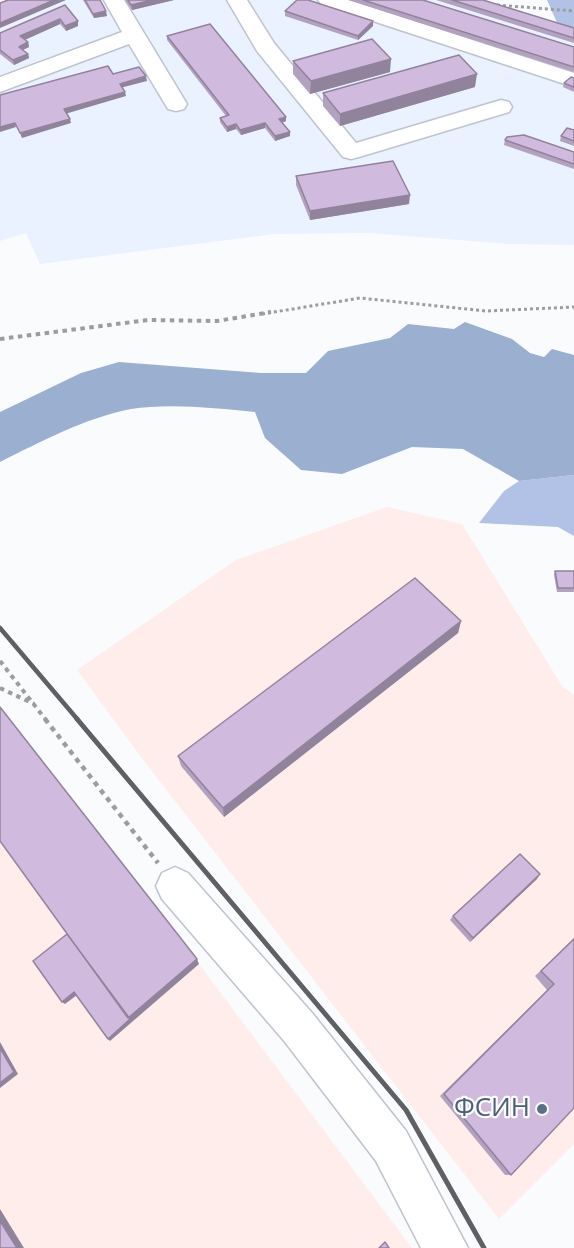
<!DOCTYPE html>
<html>
<head>
<meta charset="utf-8">
<style>
	body { margin:0 }
	canvas { display:block; background:#fafbfd }
</style>
</head>
<body>
<canvas width="574" height="1248"></canvas>
<script>
const g = document.querySelector('canvas').getContext('2d');
g.lineJoin = 'round';
function fillPath(path, color) {
  g.fillStyle = color;
  g.fill(path, 'evenodd');
}
function strokePath(path, color, width, dash) {
  g.strokeStyle = color;
  g.lineWidth = width;
  g.lineCap = dash ? 'butt' : 'round';
  g.setLineDash(dash || []);
  g.stroke(path);
}
function write(font, color, halo, rows, align = 'center') {
  g.font = font + ' "Open Sans",sans-serif';
  g.lineWidth = 4.5;
  g.setLineDash([]);
  g.textBaseline = 'middle';
  g.strokeStyle = halo;
  g.fillStyle = color;
  for (const [text, x, y, turn = 0] of rows) {
    g.save();
    g.translate(x, y);
    g.rotate((+turn || 0) * Math.PI / 180);
    g.textAlign = isNaN(turn) ? turn : align;
    if (halo) g.strokeText(text, 0, 0);
    g.fillText(text, 0, 0);
    g.restore();
  }
}
fillPath(new Path2D(`
	M387 507 462 524 562 686 574 695V1144L499 1219 144 761 77 670 236 560Z
	M0 709 199 964 412 1248H0Z`), '#feedeb');
fillPath(new Path2D(`
	M0 0H466L574 34V245L509 244 370 233 274 234 40 264 26 233 0 241Z`), '#eaf1ff');
fillPath(new Path2D(`
	M547 0H574V30L558 25Z
	M574 475V536L558 527 479 523 504 491 519 481Z`), '#b2c2e6');
fillPath(new Path2D(`
	M465 322 512 339 530 353 544 357 552 349 574 355V475L519 481 463 449 412 447 342 474 301 470 265 438 255 412C217 408 168 403 131 409 85 418 42 441 0 462V412L81 373 119 362 261 373H306L328 351 390 338 408 324 454 329Z`), '#9bafd1');
const minor = new Path2D(`
	M0 0H16L13 4 0 8Z
	M104 0H124L187 104 184 109 176 111 168 109 129 44 0 92V77L122 32Z
	M227 0H247L274 43 356 143 501 100 509 102 512 107 509 112 359 157 351 159 343 157 257 51Z
	M318 0H349L574 73V87L321 4Z
	M175 867 188 873 313 1014 406 1131 468 1248H421L376 1161 285 1042 162 899 156 886 162 873Z`);
strokePath(minor, '#bfc3cd', 3);
strokePath(new Path2D(`
	M497 5 574 11
	M262 314 360 298 486 311 574 307`), '#9c9d9f', 3, [3, 3]);
strokePath(new Path2D(`
	M0 339 148 320 217 321 271 312
	M0 661 46 720
	M0 688 34 704`), '#9c9d9f', 4, [4.5, 4.5]);
strokePath(new Path2D(`
	M45 719 158 863`), '#9c9d9f', 4.5, [5, 5]);
fillPath(minor, '#fff');
strokePath(new Path2D(`
	M0 628 78 720`), '#5f6063', 4.5);
strokePath(new Path2D(`
	M77 719 406 1110 484 1248`), '#5f6063', 5);
fillPath(new Path2D(`
	M83 0H100L107 16 94 18Z
	M125 0H174L132 10Z
	M348 0H423L574 47V72Z
	M436 0H483L574 28V43Z
	M65 5 78 26 66 31 60 24 25 40 28 42 29 47 23 50 28 54 29 58 14 65 0 54V33Z
	M285 11 373 26 358 40 285 16Z
	M167 36 286 121 282 123 290 136 275 141 265 128 241 135 236 129 227 132 220 122V118L226 116 167 40Z
	M293 61 390 72 310 94 293 74Z
	M574 78V92L563 87 564 83Z
	M475 87 340 126 323 106V93Z
	M574 130V146L560 141 561 136Z
	M505 140 574 152V169L504 145Z
	M296 176 409 204 310 220 296 185Z
	M555 571H574V592H557L554 575Z
	M461 621 458 633 224 817 181 766 178 756Z
	M537 879 470 942 450 920 453 916Z
	M574 938V1108L511 1175H505L440 1096 547 990 535 976Z`), '#b3a1c0');
fillPath(new Path2D(`
	M54 0H66L0 28V23Z
	M153 0H174L132 10 131 5Z
	M106 11 107 16 94 18 93 14Z
	M60 19V24L22 41 20 36Z
	M78 21V26L66 31 65 26Z
	M373 21V26L358 40V36Z
	M28 42 29 47 20 51 19 47Z
	M28 54 29 58 14 65 13 60Z
	M391 59 390 72 310 94 311 81Z
	M477 74 475 87 340 126V114Z
	M146 76 147 81 120 88V84Z
	M125 92 126 96 65 114 64 109Z
	M286 117V121L279 124V119Z
	M70 119 71 123 22 138 20 133Z
	M15 123 16 127 0 132V127Z
	M265 123V128L241 135 240 130Z
	M236 124V129L227 132V127Z
	M290 132V136L275 141V136Z
	M410 195 409 204 310 220V211Z
	M461 621 458 633 224 817 223 808Z
	M540 874 537 879 470 942 473 938Z
	M197 959 199 964 110 1041 108 1039 128 1018Z
	M74 992 77 995 65 1004 62 1002Z
	M0 1042 18 1074 0 1088Z
	M0 1209 24 1248H17L0 1221Z`), '#92839c');
const building = new Path2D(`
	M8 0H54L0 23V3Z
	M85 0H100L106 11 93 14Z
	M128 0H153L131 5Z
	M297 0H308L373 21 358 36 285 11Z
	M363 0H423L574 47V67Z
	M452 0H483L574 28V38Z
	M65 5 78 21 65 26 60 19 20 36 28 42 19 47 28 54 13 60 0 50V33Z
	M210 24 286 117 279 119 290 132 275 136 265 123 240 130 236 124 227 127 220 118 229 115 167 36Z
	M372 39 391 59 311 81 293 61Z
	M459 55 477 74 340 114 323 93Z
	M108 66 113 74 139 67 146 76 120 84 125 92 64 109 70 119 20 133 15 123 0 127V95Z
	M571 77 574 78V87L564 83Z
	M567 128 574 130V141L561 136Z
	M524 135 574 152V164L505 140 507 137Z
	M393 161 410 195 310 211 296 176Z
	M555 571H574V588H558Z
	M415 578 461 621 223 808 178 756Z
	M0 707 197 959 128 1018 0 841Z
	M520 854 540 874 473 938 453 916Z
	M67 934 130 1019 108 1039 74 992 62 1002 33 961Z
	M574 939V1108L511 1175 444 1094 554 984 541 971Z
	M0 1048 14 1072 0 1083Z
	M0 1221 17 1248H0Z
	M385 1242 389 1248H379Z`);
fillPath(building, '#d0bbdf');
strokePath(building, '#92839c', 1.5);
for (const [x, y, r, color] of [
	[542,1109,6,"#5c6f8a"]
]) {
  const dot = new Path2D();
  dot.arc(x, y, r, 0, 2 * Math.PI);
  g.fillStyle = color;
  g.fill(dot);
  strokePath(dot, '#fafbfd', 2);
}
write('26px', '#4e5e75', '#fafbfd', [
	["ФСИН",530,1109]
], 'right');
</script>
</body>
</html>
